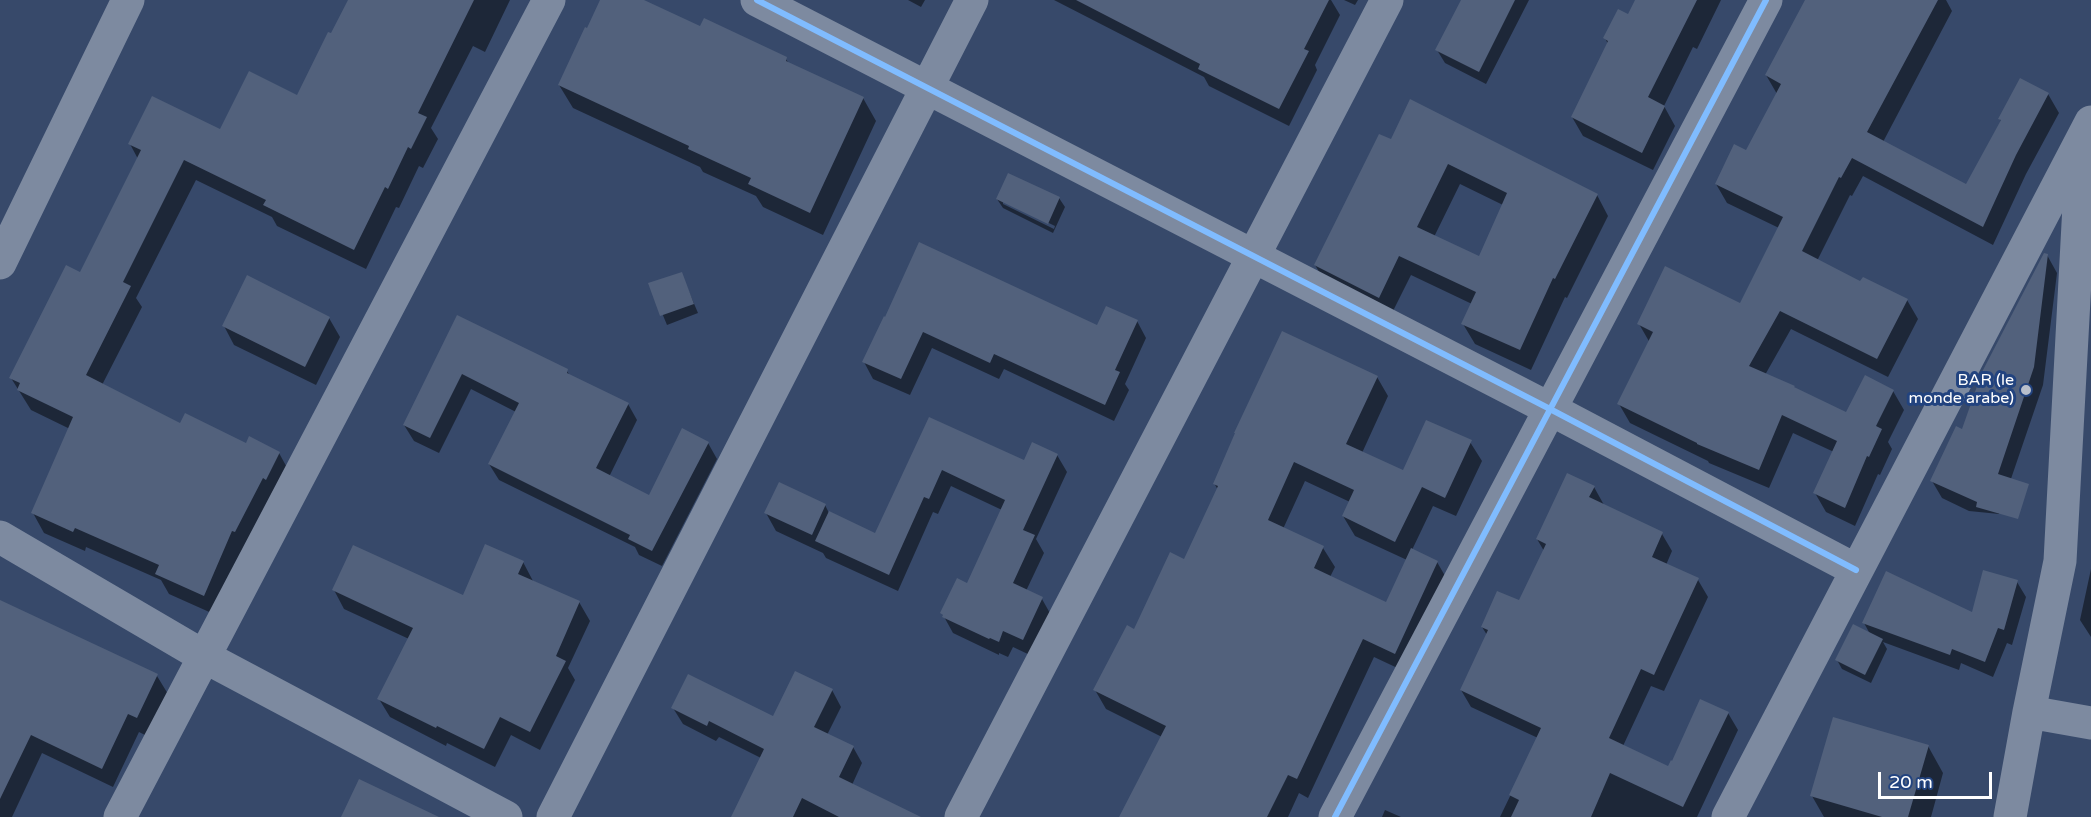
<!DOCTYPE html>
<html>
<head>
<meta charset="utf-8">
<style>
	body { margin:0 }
	#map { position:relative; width:2091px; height:817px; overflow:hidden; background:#37496a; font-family:"Varela Round",sans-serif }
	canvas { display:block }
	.scale { position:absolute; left:1878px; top:772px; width:114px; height:27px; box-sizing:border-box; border:3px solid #fff; border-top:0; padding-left:8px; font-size:18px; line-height:21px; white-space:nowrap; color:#fff; -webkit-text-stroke:4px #22437f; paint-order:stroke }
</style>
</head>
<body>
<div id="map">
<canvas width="2091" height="817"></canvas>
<div class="scale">20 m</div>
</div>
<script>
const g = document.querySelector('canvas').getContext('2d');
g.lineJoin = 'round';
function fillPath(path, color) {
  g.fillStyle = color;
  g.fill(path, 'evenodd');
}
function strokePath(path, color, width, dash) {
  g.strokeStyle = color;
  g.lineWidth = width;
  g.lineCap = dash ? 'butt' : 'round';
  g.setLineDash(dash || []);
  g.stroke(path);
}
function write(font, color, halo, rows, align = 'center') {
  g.font = font + ' "Varela Round",sans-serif';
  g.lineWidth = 6;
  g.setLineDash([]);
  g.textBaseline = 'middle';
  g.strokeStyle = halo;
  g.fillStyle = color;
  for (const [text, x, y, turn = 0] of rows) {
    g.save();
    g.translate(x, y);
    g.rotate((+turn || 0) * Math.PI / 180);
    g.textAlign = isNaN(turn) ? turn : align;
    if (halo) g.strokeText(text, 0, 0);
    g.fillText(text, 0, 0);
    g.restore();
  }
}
fillPath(new Path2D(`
	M350 0H510L485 52 473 46 431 128 438 139 423 168 419 166 399 208 396 207 366 269 277 226 272 217 196 180 136 298 142 307 102 385 180 425 279 453 290 473 216 615 169 594 161 580 86 547 85 551 44 533 33 513 70 429 31 410 11 378 81 274 138 159 130 144 221 131 298 97Z
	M602 0H640L701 28 786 59 789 64 863 98 876 121 823 235 763 207 756 196 703 172 700 167 573 108 559 85Z
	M908 0H925L921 7Z
	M1054 0H1331L1340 15 1315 65 1317 70 1289 126 1209 86 1204 77Z
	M1344 0H1358L1355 5Z
	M1462 0H1529L1486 84 1445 63 1437 50Z
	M1636 0H1721L1697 49 1693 47 1664 106 1675 126 1653 170 1583 136 1572 117 1608 44 1605 38 1629 16Z
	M1806 0H1946L1952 11 1883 142 1967 186 2001 121 2000 119 2048 94 2059 113 2026 174 1993 245 1863 176 1852 196 1850 195 1817 261 1861 283 1907 300 1918 319 1888 377 1791 329 1765 375 1847 414 1893 391 1904 410 1888 442 1892 449 1880 475 1878 474 1855 526 1826 512 1815 493 1834 452 1793 433 1769 488 1709 463 1708 461 1630 423 1619 404 1650 343 1639 324 1741 305 1779 228 1727 203 1716 184 1747 152 1777 94 1766 75Z
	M1391 141 1597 195 1608 216 1567 298 1565 297 1531 370 1475 344 1463 324 1472 304 1411 275 1390 317 1327 285 1315 265ZM1460 184 1503 205 1480 258 1434 237Z
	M1059 198 1065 207 1053 233 1003 208 997 199ZM1003 201 1055 226 1054 229 1003 204Z
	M2047 255 2057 273 2043 385 1999 514 1969 511 1942 498 1932 481 1963 431Z
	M681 273 698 313 667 325 650 284Z
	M458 317 567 371 570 376 628 404 637 420 609 477 650 497 708 443 717 459 662 566 639 555 635 547 499 480 489 464 516 412 471 389 439 453 414 441 404 425Z
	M329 318 340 337 316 385 234 345 224 326Z
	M884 318 1098 327 1137 321 1146 338 1125 384 1129 390 1114 421 1004 369 999 379 932 348 910 395 873 379 864 362Z
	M1377 377 1388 396 1362 453 1404 472 1470 442 1482 461 1456 516 1433 506 1412 550 1437 562 1448 581 1406 672 1374 657 1308 798 1299 793 1288 817H1136L1162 737 1106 709 1095 690 1184 561 1218 490 1214 483ZM1305 481 1350 502 1343 516 1355 536 1407 560 1387 604 1330 577 1335 567 1323 548 1283 529Z
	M930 419 1025 462 1057 455 1067 472 1036 539 1044 553 1026 591 1042 599 1051 615 1032 656 1013 647 1008 657 999 653V655L953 633 942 613 968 585 1002 510 951 486 938 514 933 512 898 591 826 558 823 553 776 531 766 513 825 505 829 513 876 535Z
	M1594 487 1604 505 1662 534 1672 551 1666 565 1698 580 1708 597 1664 691 1651 686 1623 746 1669 768 1728 713 1738 730 1697 817H1500L1538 738 1471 707 1461 690 1487 635 1482 627 1519 602 1544 551 1537 539Z
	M523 562 533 581 579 602 590 621 568 668 575 680 540 750 511 735 495 767 447 743 446 746 390 717 379 699 409 639 344 609 334 590 464 597Z
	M2091 569V637L2080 620Z
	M2017 582 2026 597 2012 645 2007 643 1993 677 1961 663 1959 670 1883 642 1887 649 1871 683 1842 669 1837 660 1870 634 1864 623 1973 614Z
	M0 602 157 676 168 694 147 736 139 732 113 787 42 753 12 817H0Z
	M832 690 841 707 827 735 853 747 862 763 852 785 888 817H733L761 758 719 737 716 741 683 724 673 708 773 718Z
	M1928 746 1943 773 1931 817H1824L1812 796Z
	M1385 810 1401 817H1382Z`), '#0007');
fillPath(new Path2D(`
	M348 0H474L418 113 427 117 411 149 408 147 388 189 385 187 354 250 263 205 266 200 184 160 123 282 131 286 86 375 180 423 185 413 246 443 249 436 280 452 266 480 263 478 235 532 232 531 204 596 155 574 159 565 75 528 73 532 31 513 73 417 17 390 20 383 9 378 66 265 80 272 141 150 128 144 152 96 220 129 249 71 297 95 328 32 331 33Z
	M600 0H644L700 26 704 18 787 57 786 61 864 97 810 213 748 184 751 178 688 149 689 146 558 85 585 27 587 28Z
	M1076 0H1329L1304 49 1309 51 1279 109 1198 69 1200 64Z
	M1461 0H1515L1479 72 1435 50Z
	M1635 0H1697L1648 97 1665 106 1642 153 1571 117 1608 41 1603 38 1618 9 1628 14Z
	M1805 0H1938L1867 132 1966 184 2001 120 1998 119 2020 78 2049 93 2016 155 1983 227 1852 158 1841 178 1839 177 1802 251 1860 281 1863 277 1908 299 1877 359 1780 311 1749 366 1795 386 1794 387 1846 412 1865 375 1894 390 1876 426 1882 429 1869 457 1867 456 1845 508 1813 493 1837 441 1782 415 1759 470 1697 444V443L1617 404 1653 332 1637 324 1665 266 1740 303 1783 217 1715 184 1734 144 1746 150 1781 84 1765 75Z
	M1410 99 1598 194 1555 279 1553 278 1520 350 1461 324 1476 292 1399 256 1379 298 1314 265 1379 134 1391 139ZM1448 164 1507 193 1479 256 1417 227Z
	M1008 173 1060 197 1048 224 996 199Z
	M919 242 1097 325 1106 306 1138 320 1115 370 1120 372 1105 405 994 354 990 363 923 332 901 379 862 362 884 316 885 317Z
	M2044 253 2048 254 2034 367 1998 474 2029 484 2018 519 1976 507 1977 502 1930 481 1956 426 1962 429 1982 372Z
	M682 272 694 304 660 316 648 283Z
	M247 275 330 317 305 367 222 326Z
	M457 315 568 369 567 373 629 403 596 468 649 495 682 428 709 442 652 551 628 539 630 535 488 464 519 403 462 374 430 438 403 425Z
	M1282 331 1378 376 1346 444 1403 470 1426 420 1472 440 1445 498 1422 487 1395 542 1342 516 1354 490 1294 462 1268 520 1324 546 1314 568 1386 602 1411 548 1438 561 1395 654 1363 639 1297 779 1288 775 1267 817H1119L1166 726 1093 690 1127 625 1134 629 1170 552 1184 559 1218 486 1213 484 1235 433H1234Z
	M929 417 1024 460 1032 442 1058 454 1023 530 1035 535 1013 583 1043 597 1023 640 1003 631 999 642 990 638 989 639 942 617 943 615 940 613 957 578 967 583 1005 500 942 470 929 499 924 497 889 575 815 541 829 511 875 533Z
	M1567 473 1595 486 1589 497 1663 532 1652 557 1699 578 1654 675 1641 669 1609 738 1668 766 1671 760 1672 761 1700 699 1729 712 1683 807 1610 773 1591 817H1511L1519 800 1509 795 1541 728 1460 690 1488 630 1481 627 1497 591 1519 600 1546 544 1536 539Z
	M779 482 826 504 812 535 764 513Z
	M485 544 524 561 518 574 580 601 556 656 566 661 530 732 500 717 484 749 437 726 436 728 377 699 413 628 332 590 353 545 463 595Z
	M1983 570 2018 580 2004 630 1998 628 1985 662 1952 649 1950 655 1862 623 1886 571 1972 612Z
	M0 600 158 674 137 718 128 714 102 769 31 735 0 799Z
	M1853 624 1883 639 1865 675 1835 660Z
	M795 671 833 689 814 727 854 746 839 777 921 817H839L802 798 793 817H731L764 749 709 721 707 726 671 708 688 674 773 716Z
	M1833 717 1929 745 1908 817H1882L1810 796Z
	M359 779 439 817H341Z`), '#52617c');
strokePath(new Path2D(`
	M757 0 1550 409 1856 570
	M0 263 128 0
	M0 537 205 657 506 817
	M2029 712 2091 723
	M120 817 549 0
	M553 817 972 0
	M961 817 1387 0
	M1335 817 1766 0
	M1728 817 2091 122
	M2010 817 2029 712 2060 561 2082 149`), '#7d8aa0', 33);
strokePath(new Path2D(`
	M757 0 1550 409 1856 570
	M1335 817 1766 0`), '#80bcff', 6);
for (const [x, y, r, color] of [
	[2026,390,6,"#b9bfcb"]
]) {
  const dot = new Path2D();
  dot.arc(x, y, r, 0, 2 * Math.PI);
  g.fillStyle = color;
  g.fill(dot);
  strokePath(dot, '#22437f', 2);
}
write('16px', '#fff', '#22437f', [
	["BAR (le",2014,381],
	["monde arabe)",2014,399]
], 'right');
</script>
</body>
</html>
